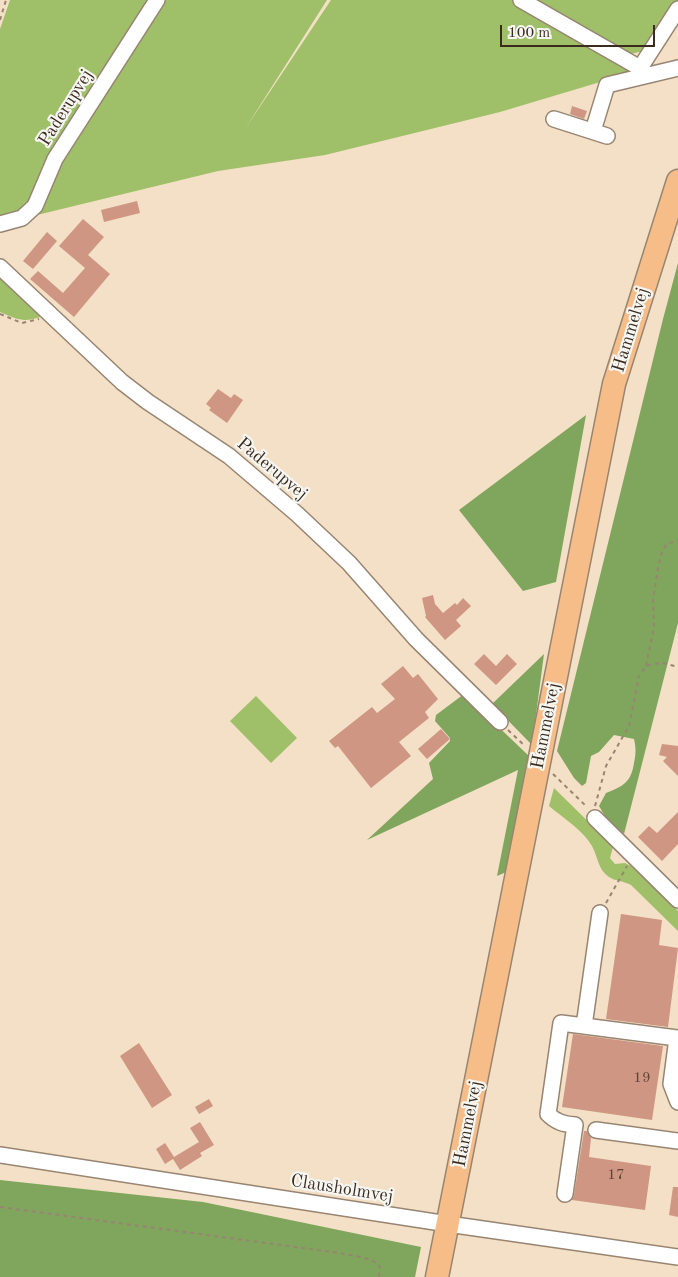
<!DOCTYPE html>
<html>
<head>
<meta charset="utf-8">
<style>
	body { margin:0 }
	#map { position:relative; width:678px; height:1277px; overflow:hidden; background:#f3e0c6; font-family:"Old Standard TT",serif }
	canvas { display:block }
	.scale { position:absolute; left:500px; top:25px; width:155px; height:22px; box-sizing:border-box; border:2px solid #3b2a1e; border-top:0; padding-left:6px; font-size:15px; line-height:18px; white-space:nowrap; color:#3b2a1e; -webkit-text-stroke:4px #f6f6f2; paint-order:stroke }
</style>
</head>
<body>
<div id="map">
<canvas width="678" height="1277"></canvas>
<div class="scale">100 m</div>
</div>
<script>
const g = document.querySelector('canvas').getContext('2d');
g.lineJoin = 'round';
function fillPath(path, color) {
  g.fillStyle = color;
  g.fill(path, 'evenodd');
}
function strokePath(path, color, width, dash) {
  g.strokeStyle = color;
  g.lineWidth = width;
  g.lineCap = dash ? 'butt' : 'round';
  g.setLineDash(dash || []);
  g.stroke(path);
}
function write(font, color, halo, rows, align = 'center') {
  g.font = font + ' "Old Standard TT",serif';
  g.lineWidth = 4.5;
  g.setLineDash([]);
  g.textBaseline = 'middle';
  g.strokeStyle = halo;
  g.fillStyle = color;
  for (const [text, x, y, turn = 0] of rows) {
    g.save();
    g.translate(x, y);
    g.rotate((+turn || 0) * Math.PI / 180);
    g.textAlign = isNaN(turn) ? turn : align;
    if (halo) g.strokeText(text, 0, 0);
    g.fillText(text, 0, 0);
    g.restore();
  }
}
fillPath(new Path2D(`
	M10 0H151L32 202 17 214 0 218V29Z
	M165 0H327L245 129 331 0H514L637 71 500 112 325 155 218 171 37 215 62 161Z
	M530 0H678V3L648 50 626 55Z
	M0 274 41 314 40 317C23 323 17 319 0 312Z
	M256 696 297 738 271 763 230 721Z
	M554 788 611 844 613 847 610 858 615 864 625 863 631 866 678 911V931L631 885C624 881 615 881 609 877 598 870 598 857 592 846 583 830 563 818 549 806Z`), '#9fbf68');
fillPath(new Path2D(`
	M678 263V623L624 834 606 818 599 806 606 793C624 786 631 782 634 763 636 753 636 748 634 739L614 735 599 752 591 756 586 783 582 786 574 778 557 751 663 319Z
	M586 415 556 582 523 591 459 510Z
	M544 654 532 745 492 704Z
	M464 694 530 757 511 870 497 876 518 770 367 840 433 779 429 763 450 741V738L435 721 436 715Z
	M0 1180 203 1202 421 1247 415 1277H0Z`), '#7fa65c');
fillPath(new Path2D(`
	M572 106 587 111 584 119 570 114Z
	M137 201 140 213 104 222 101 210Z
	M83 219 104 237 88 255 110 274 74 317 30 279 38 271 63 293 85 268 59 246Z
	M47 232 57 241 33 269 23 261Z
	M218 389 231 398 234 394 243 400 227 423 209 410 211 408 206 404Z
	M433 595 435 604 443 613 455 603 457 605 463 598 471 606 456 620 461 626 445 640 425 617 426 616 422 598Z
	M484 654 496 666 507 654 517 664 496 685 474 664Z
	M403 666 413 678 418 674 438 699 425 712 429 718 399 742 411 756 371 788 338 746 335 748 329 741 372 707 377 713 395 699 381 684Z
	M441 729 450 739 427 759 418 749Z
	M662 744 678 746V776L663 761 667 757 659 755Z
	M678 812V844L662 861 638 837 649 826 657 833Z
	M621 914 662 920 659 945 678 948 668 1027 606 1019Z
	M573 1034 663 1046 652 1120 562 1107Z
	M139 1043 172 1095 152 1108 120 1056Z
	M209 1099 213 1106 199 1114 195 1107Z
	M200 1122 214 1145 200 1153 202 1156 180 1170 173 1159 165 1164 156 1149 165 1143 174 1157 199 1142 190 1128Z
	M584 1131H587L591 1138 589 1157 651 1166 645 1210 572 1200 574 1195Z
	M673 1187H678V1217L669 1215Z`), '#cf9683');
const minor = new Path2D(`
	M521 0 640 68 678 9
	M554 119 607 136
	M593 131 607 85 678 68
	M0 224 22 218 35 206 55 159 157 0
	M0 267 122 382 148 402 229 456 297 514 349 563 416 639 500 722
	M595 818 678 900
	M600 913 584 1026 677 1038 671 1084 678 1102
	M596 1130 678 1141
	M0 1155 448 1224 678 1257
	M565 1194 575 1125C563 1124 556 1122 548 1114L561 1023 584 1026`);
const highway = new Path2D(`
	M437 1277 614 384 678 181`);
strokePath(minor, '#978572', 18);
strokePath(highway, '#978572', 25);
strokePath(new Path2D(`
	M0 20 6 0
	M0 314 22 323 39 319
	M646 666 654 627 653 600 658 568 662 551 667 544 678 540
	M508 730 525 746
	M553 774 587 807
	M595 806 606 766 629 726 639 676 646 666 652 664 663 663 678 667
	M606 903 627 866
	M0 1207 340 1253C352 1256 373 1257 380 1267L379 1277`), '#978572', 2, [4, 4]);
strokePath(minor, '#fff', 15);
strokePath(highway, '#f7bd88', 22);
write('15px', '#604537', null, [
	["19",642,1078],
	["17",616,1175]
]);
write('18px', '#3b2a1e', '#f6f6f2', [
	["Paderupvej",66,108,-58],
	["Hammelvej",631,330,-73],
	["Paderupvej",272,469,40],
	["Hammelvej",546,726,-79],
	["Hammelvej",468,1124,-79],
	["Clausholmvej",342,1189,9]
]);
</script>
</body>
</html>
